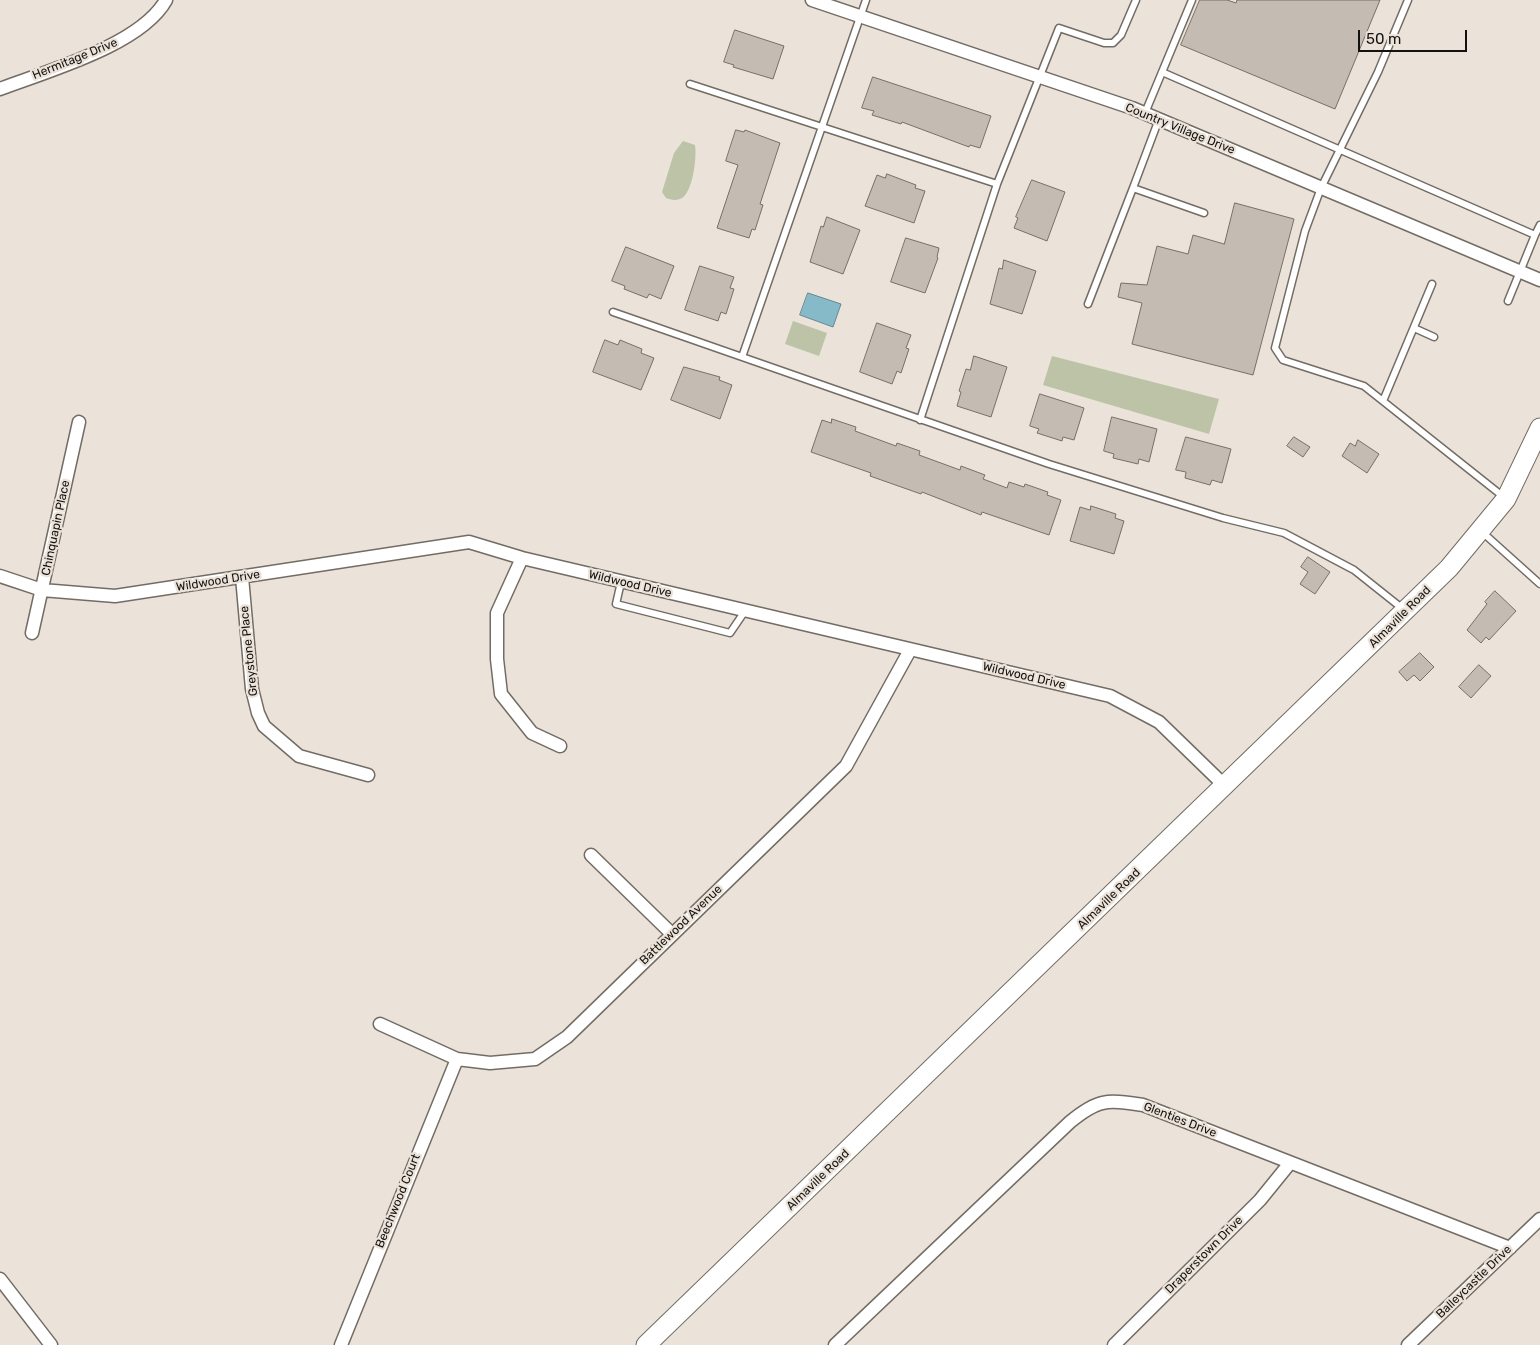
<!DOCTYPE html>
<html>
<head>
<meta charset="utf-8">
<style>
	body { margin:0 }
	#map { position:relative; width:1540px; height:1345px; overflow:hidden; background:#ebe3d9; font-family:Rubik,sans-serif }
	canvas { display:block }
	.scale { position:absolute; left:1358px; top:30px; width:109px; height:22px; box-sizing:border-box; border:2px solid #14110e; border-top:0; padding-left:6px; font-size:15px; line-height:18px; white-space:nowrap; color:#14110e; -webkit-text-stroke:4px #ebe3d9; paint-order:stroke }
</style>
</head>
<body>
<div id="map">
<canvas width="1540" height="1345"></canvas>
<div class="scale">50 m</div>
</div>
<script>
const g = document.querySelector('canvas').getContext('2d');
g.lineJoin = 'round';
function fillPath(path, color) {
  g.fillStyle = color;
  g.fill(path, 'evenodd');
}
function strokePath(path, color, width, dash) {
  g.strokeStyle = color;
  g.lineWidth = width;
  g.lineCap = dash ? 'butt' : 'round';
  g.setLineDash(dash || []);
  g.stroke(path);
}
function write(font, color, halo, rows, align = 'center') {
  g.font = font + ' Rubik,sans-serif';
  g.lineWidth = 4.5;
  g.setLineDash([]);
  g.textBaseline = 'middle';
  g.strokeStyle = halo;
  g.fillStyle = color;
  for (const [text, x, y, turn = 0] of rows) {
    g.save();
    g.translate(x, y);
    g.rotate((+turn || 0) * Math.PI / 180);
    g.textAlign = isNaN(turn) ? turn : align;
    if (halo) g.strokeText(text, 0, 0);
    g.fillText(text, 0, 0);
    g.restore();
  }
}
fillPath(new Path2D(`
	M683 141 695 145C697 157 693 191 682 198 677 201 671 200 666 198L662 192 674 153Z
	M793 321 827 333 819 356 785 344Z
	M1052 356 1219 399 1209 434 1043 385Z`), '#bcc3a6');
const water = new Path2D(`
	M808 293 841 304 833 327 800 315Z`);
fillPath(water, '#87bac9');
strokePath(water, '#648791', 1);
const building = new Path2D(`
	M1200 0H1227L1236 3 1237 0H1380L1335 109 1181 45Z
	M735 30 784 46 773 79 733 67 734 65 724 62Z
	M873 77 991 116 980 148 970 145 969 147 902 122 901 124 872 115 874 111 862 108Z
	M736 130 744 132 745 130 780 143 760 204 763 205 755 230 752 229 749 238 717 228 738 165 726 161Z
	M887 174 916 185 915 188 925 191 914 223 865 206 877 175 885 178Z
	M1032 180 1065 192 1047 241 1014 228 1018 218 1016 217Z
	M1235 203 1294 219 1253 375 1132 344 1142 303 1118 297 1121 283 1147 285 1157 246 1188 254 1193 235 1224 244Z
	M827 217 860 230 843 274 810 262 821 226 823 227Z
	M906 238 939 248 937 257 938 258 925 293 891 282Z
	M626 247 674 266 661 299 649 294 647 298 624 289 625 286 612 281Z
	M1004 260 1036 271 1022 314 990 304 999 268 1002 269Z
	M700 266 734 277 730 288 734 289 726 314 721 312 718 321 685 310Z
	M877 323 911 335 906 348 909 349 901 373 897 371 892 384 860 372Z
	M605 340 618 345 620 340 642 349 641 353 654 358 641 390 593 372Z
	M974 356 1007 367 991 417 957 406 961 392 959 391 966 369 970 370Z
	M684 367 720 377 719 380 732 385 720 419 671 400Z
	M1040 394 1084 408 1074 440 1063 437 1062 441 1037 433 1039 429 1030 426Z
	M1112 417 1157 429 1149 462 1139 459 1138 464 1113 458 1114 454 1104 451Z
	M832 419 856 427 855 431 896 446 897 443 920 451 919 455 960 470 961 466 985 475 983 479 1007 488 1009 482 1024 487 1025 484 1048 492 1047 495 1061 500 1049 535 982 512 981 515 922 492 921 494 870 476 871 473 811 452 822 420 831 423Z
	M1186 437 1231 449 1222 483 1212 480 1210 485 1185 478 1186 472 1176 470Z
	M1294 437 1310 447 1303 457 1287 446Z
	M1358 440 1379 454 1367 473 1342 456 1350 443 1355 446Z
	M1091 506 1116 514 1115 518 1124 521 1114 554 1070 541 1080 507 1090 510Z
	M1308 557 1330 572 1315 594 1300 584 1308 572 1301 567Z
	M1495 591 1516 611 1489 640 1486 637 1481 643 1467 630 1487 604 1485 602Z
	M1420 653 1434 667 1420 681 1414 675 1407 681 1399 672Z
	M1479 665 1491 676 1471 698 1459 687Z`);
fillPath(building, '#c4bbb2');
strokePath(building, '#777067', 1);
const lane = new Path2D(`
	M1408 0 1378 72 1321 188 1305 231 1275 348 1283 360 1364 386 1505 498
	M1162 72 1535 235 1540 225
	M690 84 997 184
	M1145 113 1192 0
	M1159 119 1133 188 1204 213
	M1508 301 1535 235
	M1088 304 1133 188
	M613 312 1049 464 1223 518 1284 533 1354 570 1403 609
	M1414 328 1434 337
	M742 357 866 0
	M1383 401 1432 284
	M920 420 997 184 1059 28 1104 43H1113L1121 35 1136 0
	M1481 531 1540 584
	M621 582 616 604 730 633 745 611`);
const street = new Path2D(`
	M812 0 1132 108 1540 280
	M0 89C47 71 141 45 166 0
	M522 558 497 613V659L501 694 532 733 560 746
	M0 576 42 590 115 596 469 542 522 558 1110 696 1159 722 1226 787
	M242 577 252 689 258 713 264 726 299 756 368 775
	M32 633 79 422
	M591 855 672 934
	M380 1024 457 1059 490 1063 535 1059 567 1037 846 766 910 650
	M0 1279 51 1345
	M341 1345 457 1059
	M835 1345 1070 1122C1099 1098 1107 1100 1143 1105L1510 1248
	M1114 1345 1260 1200 1290 1163
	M1408 1345 1540 1219`);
const secondary = new Path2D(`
	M646 1345 1449 568 1506 499 1540 428`);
strokePath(lane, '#736c64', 9);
strokePath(street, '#736c64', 15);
strokePath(secondary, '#736c64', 21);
strokePath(lane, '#fff', 6);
strokePath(street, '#fff', 12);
strokePath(secondary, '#fff', 19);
write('12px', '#14110e', '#ebe3d9', [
	["Hermitage Drive",75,59,-22],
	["Country Village Drive",1180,129,22],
	["Chinquapin Place",56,528,-78],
	["Wildwood Drive",218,581,-9],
	["Wildwood Drive",630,584,13],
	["Almaville Road",1400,617,-45],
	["Greystone Place",249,651,-96],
	["Wildwood Drive",1024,676,13],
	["Almaville Road",1109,899,-44],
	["Battlewood Avenue",681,925,-44],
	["Glenties Drive",1180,1120,21],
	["Almaville Road",818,1180,-44],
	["Beechwood Court",398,1201,-68],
	["Draperstown Drive",1204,1255,-45],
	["Balleycastle Drive",1474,1282,-44]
]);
</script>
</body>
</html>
